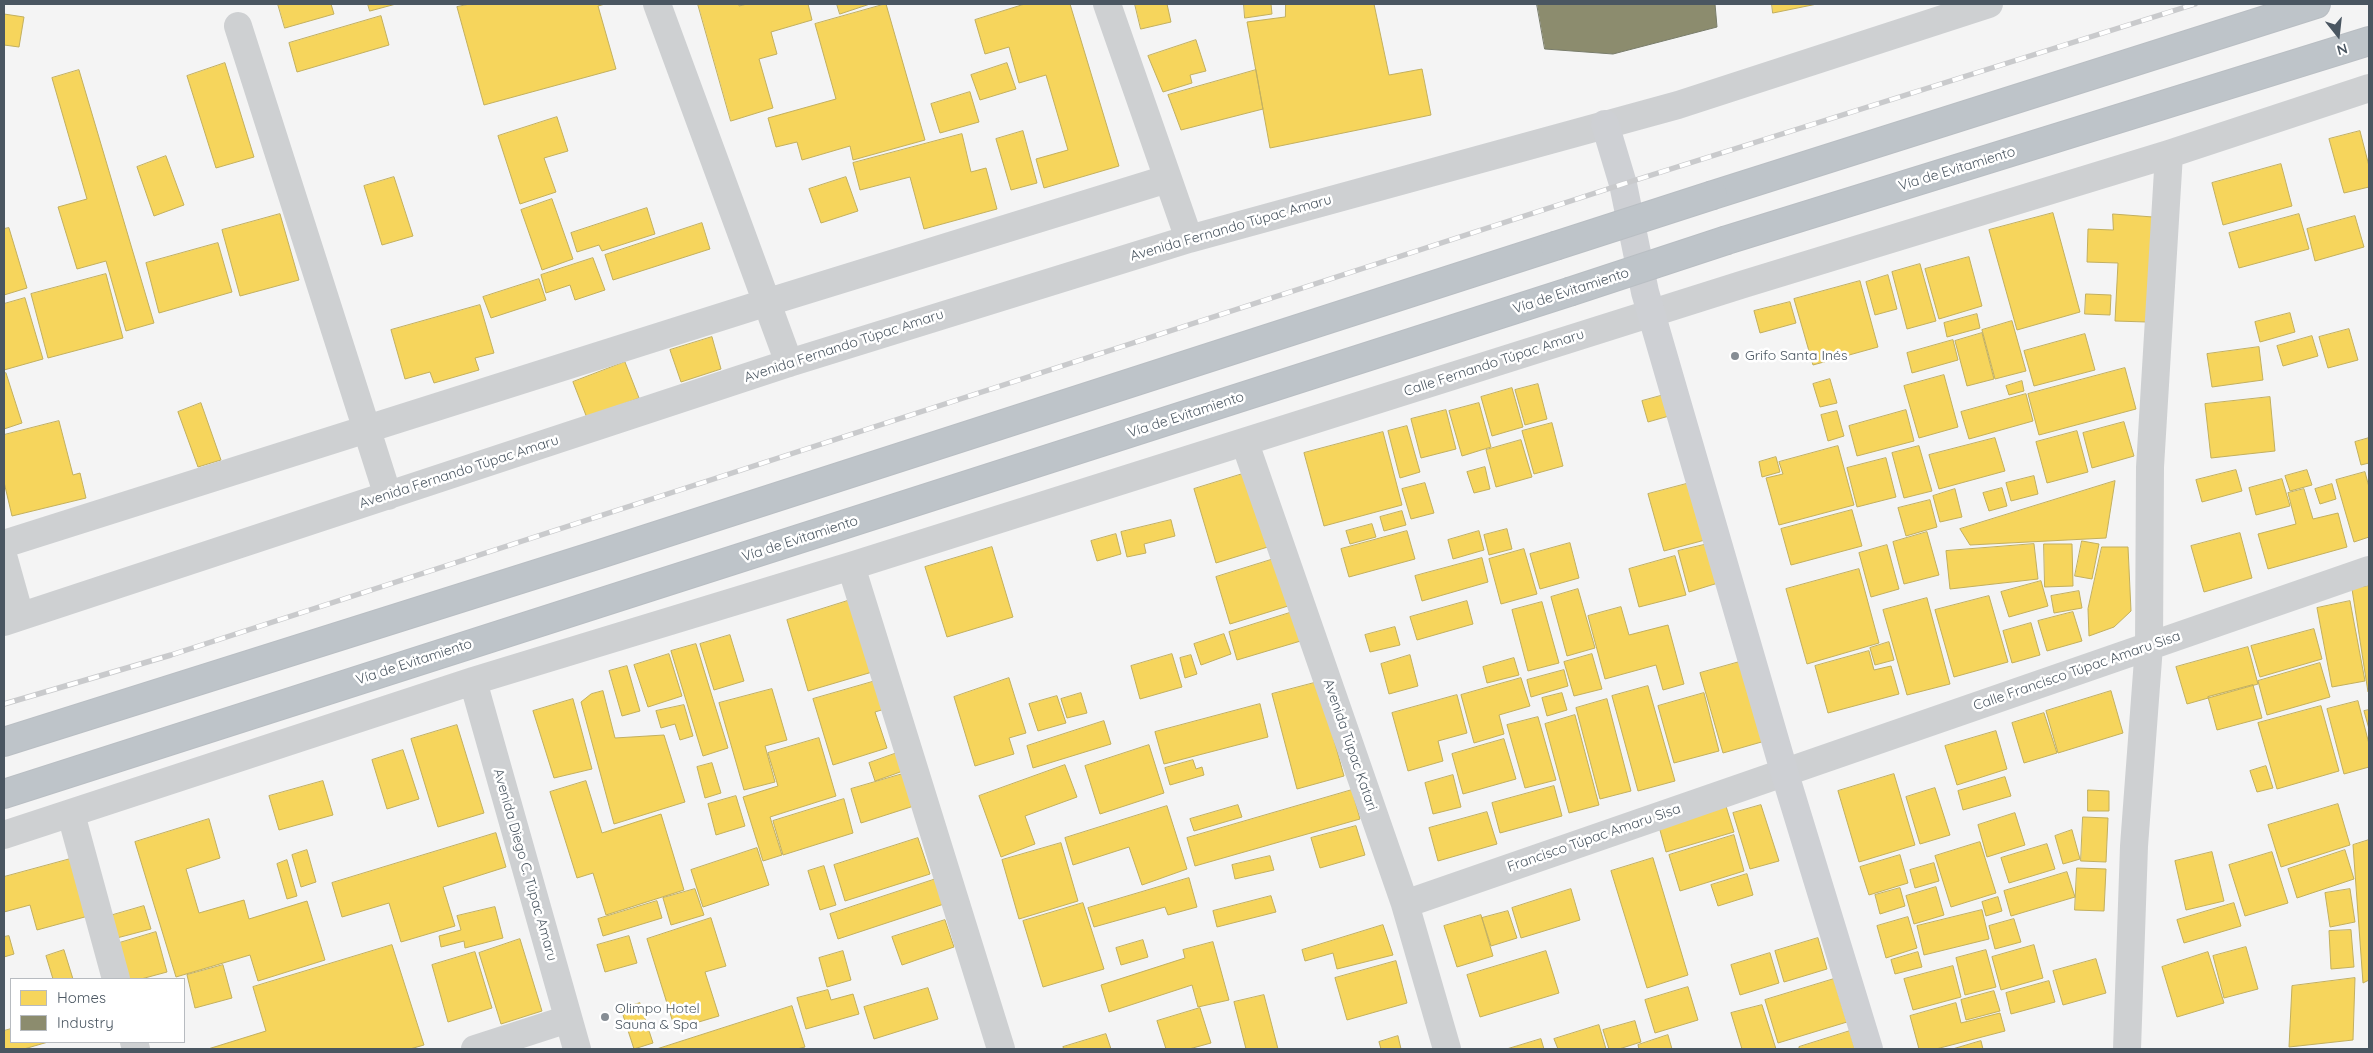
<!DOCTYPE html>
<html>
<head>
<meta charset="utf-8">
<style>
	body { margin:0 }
	#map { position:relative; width:2373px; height:1053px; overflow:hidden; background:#f4f4f4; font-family:Quicksand,sans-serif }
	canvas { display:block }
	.frame { position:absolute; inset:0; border:5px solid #4a5661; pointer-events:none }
	.legend { position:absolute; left:10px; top:978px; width:175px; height:65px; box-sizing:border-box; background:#fff; border:1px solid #b7bbc0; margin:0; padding:6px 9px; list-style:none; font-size:15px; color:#4a5661 }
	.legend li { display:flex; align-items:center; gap:10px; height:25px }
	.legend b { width:25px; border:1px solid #b7bbc0 }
	.north { position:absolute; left:2313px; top:10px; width:50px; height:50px; -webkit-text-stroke:4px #fff; paint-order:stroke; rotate:164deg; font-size:14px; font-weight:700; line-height:20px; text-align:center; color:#4a5661 }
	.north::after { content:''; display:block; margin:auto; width:18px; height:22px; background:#4a5661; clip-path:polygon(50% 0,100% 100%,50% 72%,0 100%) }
</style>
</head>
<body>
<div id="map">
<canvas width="2373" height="1053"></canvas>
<div class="frame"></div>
<ul class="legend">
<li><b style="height:14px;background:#f6d55c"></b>Homes</li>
<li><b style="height:14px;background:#8c8c6e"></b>Industry</li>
</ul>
<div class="north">N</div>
</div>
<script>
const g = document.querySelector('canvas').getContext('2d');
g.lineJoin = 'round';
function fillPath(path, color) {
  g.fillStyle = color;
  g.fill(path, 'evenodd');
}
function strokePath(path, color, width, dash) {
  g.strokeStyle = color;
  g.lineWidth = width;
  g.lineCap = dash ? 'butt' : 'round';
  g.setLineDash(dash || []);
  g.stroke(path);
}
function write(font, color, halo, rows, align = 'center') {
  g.font = font + ' Quicksand,sans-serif';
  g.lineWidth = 5;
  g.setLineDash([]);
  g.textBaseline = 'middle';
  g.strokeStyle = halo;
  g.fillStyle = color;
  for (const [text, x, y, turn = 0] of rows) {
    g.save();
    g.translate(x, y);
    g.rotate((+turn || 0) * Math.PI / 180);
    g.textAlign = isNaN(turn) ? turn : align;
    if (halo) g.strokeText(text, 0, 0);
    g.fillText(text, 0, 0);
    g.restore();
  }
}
const homes = new Path2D(`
	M278 4H331L334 14 285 28Z
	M368 4H396L370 11Z
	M470 4H605L598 6 616 69 484 105 457 7Z
	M698 4H739V6L747 4H808L812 20 771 32 777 54 759 59 773 108 731 121Z
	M837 4H870L840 14Z
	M886 4 925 140 853 160 850 146 802 160 797 142 776 147 768 118 836 99 815 24Z
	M1025 4H1070L1119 166 1044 188 1036 159 1068 150 1046 75 1019 83 1009 47 985 54 975 20Z
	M1135 4H1167L1171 22 1141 29Z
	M1244 4H1271L1272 14 1245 18Z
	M1286 4H1374L1389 75 1422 69 1431 115 1270 148 1247 22 1285 17Z
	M1772 4H1817L1773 13Z
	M4 14 24 17 19 47 4 45Z
	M381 16 389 45 297 72 289 43Z
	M1196 40 1206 71 1190 75 1192 83 1163 92 1148 56Z
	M225 63 254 157 216 168 187 76Z
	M1007 63 1016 89 980 100 971 75Z
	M79 70 154 323 126 331 106 261 77 269 58 207 87 199 52 78Z
	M1256 70 1263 109 1181 130 1168 95Z
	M970 92 979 122 940 133 931 104Z
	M557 117 568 151 544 158 556 192 520 204 498 136Z
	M1023 131 1037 183 1011 190 996 139Z
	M2360 131 2369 166V187L2344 193 2329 139Z
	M962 134 971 172 986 168 997 209 924 229 910 177 860 190 853 163Z
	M166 156 184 205 154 216 137 167Z
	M2281 164 2292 206 2223 225 2212 183Z
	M394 177 413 236 382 245 364 186Z
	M846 177 858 211 821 223 809 189Z
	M552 199 573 259 542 270 521 210Z
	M647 208 655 234 602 251 599 245 577 252 571 233Z
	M2053 213 2080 312 2017 330 1989 230Z
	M280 214 299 280 240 296 222 230Z
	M2113 214 2153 217 2147 322 2115 321 2118 263 2087 262 2088 229 2113 230Z
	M2299 214 2309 249 2239 268 2229 233Z
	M2355 216 2364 247 2315 261 2307 229Z
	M702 223 710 249 613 280 605 255Z
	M9 228 27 288 4 295V229Z
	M218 243 232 292 159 313 146 263Z
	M1969 257 1982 306 1939 319 1925 269Z
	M593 258 605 290 575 300 570 285 546 293 541 275Z
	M1920 264 1936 321 1907 329 1892 272Z
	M106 274 123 338 48 358 31 294Z
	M1888 275 1897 309 1875 315 1866 282Z
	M539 279 546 300 491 318 483 297Z
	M1860 281 1878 347 1813 365 1794 299Z
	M2086 294 2111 295 2110 315 2085 314Z
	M25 298 43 359 4 370V304Z
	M1790 302 1796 323 1760 333 1754 311Z
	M480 305 494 353 475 358 479 370 434 383 430 372 405 379 391 330Z
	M2290 313 2295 332 2260 342 2255 322Z
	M1977 314 1980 328 1947 337 1944 323Z
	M2012 321 2026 371 1995 379 1982 330Z
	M2349 329 2358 360 2328 368 2319 337Z
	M1982 333 1994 379 1967 386 1955 341Z
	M2085 334 2095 370 2034 386 2024 351Z
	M2312 336 2318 356 2283 366 2277 346Z
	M712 337 721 369 681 382 670 350Z
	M1953 340 1958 360 1912 373 1907 353Z
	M2259 347 2263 380 2212 387 2207 354Z
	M625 362 639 398 587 418 573 382Z
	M2125 368 2136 409 2039 435 2028 394Z
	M6 373 22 423 4 429V374Z
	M1944 375 1958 427 1919 438 1904 386Z
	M1830 379 1837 403 1820 407 1813 384Z
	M2022 381 2024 391 2009 395 2006 386Z
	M1538 384 1547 419 1525 425 1515 390Z
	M1512 388 1523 427 1492 436 1481 397Z
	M2026 394 2033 421 1969 439 1961 412Z
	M1664 395 1669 416 1648 422 1642 401Z
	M2270 397 2275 451 2211 458 2205 404Z
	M201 403 221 460 198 467 178 412Z
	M1479 403 1491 447 1462 456 1449 411Z
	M1446 410 1456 449 1421 458 1411 419Z
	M1906 410 1914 441 1857 456 1849 426Z
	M1837 411 1844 436 1828 441 1821 415Z
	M59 421 73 475 80 473 86 498 12 516 4 482V435Z
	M2124 422 2134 456 2092 468 2083 433Z
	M1552 423 1563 466 1534 474 1522 431Z
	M1407 426 1420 472 1400 478 1388 431Z
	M2077 431 2088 472 2047 483 2036 442Z
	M1383 432 1402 505 1324 526 1304 453Z
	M1995 438 2005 471 1939 489 1929 455Z
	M2369 438V463L2361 465 2355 442Z
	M1521 440 1532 477 1496 487 1486 450Z
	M1838 446 1854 505 1779 525 1766 478 1783 474 1779 462Z
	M1919 446 1932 491 1904 498 1892 453Z
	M1776 457 1780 472 1762 477 1759 462Z
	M1886 458 1896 497 1857 507 1847 468Z
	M1485 467 1490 489 1474 493 1467 472Z
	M2236 470 2242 491 2202 502 2196 480Z
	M2307 470 2312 485 2290 491 2285 476Z
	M1249 472 1271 546 1216 563 1194 489Z
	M2365 472 2369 487V537L2354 542 2336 480Z
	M2034 476 2038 494 2011 501 2006 483Z
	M2282 479 2290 506 2256 515 2249 488Z
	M2115 481 2106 538 1970 545 1960 529Z
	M1425 483 1434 513 1411 519 1402 489Z
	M1690 483 1705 540 1664 551 1648 494Z
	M2332 484 2336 499 2320 504 2315 489Z
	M2002 488 2007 506 1989 511 1983 493Z
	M1955 489 1962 517 1940 522 1933 496Z
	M2304 489 2313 519 2338 513 2347 547 2268 569 2258 534 2296 524 2288 493Z
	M1930 500 1937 527 1906 536 1898 508Z
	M1852 510 1862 546 1791 565 1781 529Z
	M1402 511 1406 525 1384 531 1380 517Z
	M1171 520 1175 536 1144 544 1146 553 1127 557 1121 532Z
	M1372 524 1376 537 1350 544 1346 531Z
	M1507 529 1512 549 1489 555 1484 535Z
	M1407 531 1415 559 1349 577 1341 549Z
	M1479 531 1484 550 1453 559 1448 540Z
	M1927 532 1939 575 1904 584 1893 542Z
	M2240 533 2252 578 2204 592 2191 546Z
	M1116 534 1121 554 1097 561 1091 541Z
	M2082 541 2099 544 2092 579 2075 576Z
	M1570 543 1579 578 1540 589 1530 554Z
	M1708 544 1718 583 1689 592 1678 551Z
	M2034 544 2038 579 1950 589 1946 551Z
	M2044 544H2072L2073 586 2045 587Z
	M1887 545 1899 589 1871 597 1859 553Z
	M992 547 1013 617 947 637 925 567Z
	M2102 547H2128L2131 611 2114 627 2089 636 2088 609Z
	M1524 549 1537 594 1501 604 1489 559Z
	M1675 556 1686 595 1639 607 1629 569Z
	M1482 558 1488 582 1422 601 1415 576Z
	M1274 559 1288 606 1230 624 1216 577Z
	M1859 569 1879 643 1807 664 1786 589Z
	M2041 581 2048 606 2009 617 2001 592Z
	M2369 586V692H2368L2352 589Z
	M1578 589 1595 648 1567 656 1551 597Z
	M2079 591 2082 608 2054 613 2051 596Z
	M1989 596 2008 662 1954 677 1935 610Z
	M857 598 879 670 808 691 787 620Z
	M1927 598 1950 684 1907 695 1883 610Z
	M1467 601 1473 624 1417 640 1410 617Z
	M2350 601 2365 681 2332 687 2317 608Z
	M1542 602 1559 663 1528 671 1512 610Z
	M1621 607 1629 635 1668 625 1684 684 1663 690 1656 665 1605 679 1588 616Z
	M1296 611 1304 640 1237 660 1229 632Z
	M2073 612 2082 641 2047 651 2038 621Z
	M2031 623 2040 655 2012 663 2003 631Z
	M1395 627 1400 645 1370 652 1365 635Z
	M2314 629 2322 659 2260 677 2251 646Z
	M1224 634 1231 654 1201 665 1194 644Z
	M730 635 744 681 714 690 700 644Z
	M1889 642 1894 660 1875 665 1870 648Z
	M696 644 728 748 703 756 671 651Z
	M2248 647 2258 684 2187 704 2176 667Z
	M1869 651 1874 670 1891 666 1899 694 1828 713 1815 666Z
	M669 654 682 696 648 707 634 665Z
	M1172 654 1182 687 1140 699 1131 666Z
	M1592 654 1602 689 1574 696 1564 662Z
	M1191 655 1197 674 1185 678 1180 658Z
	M1410 655 1418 686 1389 694 1381 664Z
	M1514 658 1519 675 1487 683 1483 667Z
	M1743 661 1765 741 1723 753 1700 673Z
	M2320 663 2330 697 2267 715 2258 681Z
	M627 666 640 711 622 716 609 671Z
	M1564 670 1568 686 1531 697 1527 680Z
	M1009 678 1026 733 1009 738 1014 754 975 766 954 697Z
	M1521 678 1530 706 1499 715 1504 734 1474 743 1461 695Z
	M879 680 888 708 875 712 887 748 833 765 813 699Z
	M1318 682 1344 776 1297 789 1272 694Z
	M2253 685 2262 718 2217 730 2208 697Z
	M1648 686 1675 781 1638 791 1612 696Z
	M772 689 787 740 765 746 775 782 744 790 719 703Z
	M603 691 615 738 664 735 685 802 614 824 581 702 591 694Z
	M2111 691 2123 733 2058 753 2046 711Z
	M1081 693 1087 713 1067 718 1061 699Z
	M1562 693 1567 710 1547 716 1542 698Z
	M1704 693 1719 751 1674 763 1658 706Z
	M1457 695 1467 733 1438 741 1443 761 1408 771 1392 713Z
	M1057 696 1066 723 1038 731 1029 704Z
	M573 699 592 769 554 778 533 711Z
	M1607 699 1631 791 1600 799 1576 708Z
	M2358 701 2369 744V767L2344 774 2327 709Z
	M1260 704 1268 737 1164 764 1155 732Z
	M684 705 693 736 680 740 675 724 661 728 656 711Z
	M2321 706 2339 771 2277 789 2258 723Z
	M2369 710V729L2364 711Z
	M2044 713 2057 753 2024 763 2012 723Z
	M1575 715 1599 805 1569 813 1545 724Z
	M1538 717 1556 780 1525 788 1507 725Z
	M1104 721 1111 744 1033 768 1027 746Z
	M457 725 484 813 438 827 411 739Z
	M1996 731 2007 769 1957 785 1945 746Z
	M819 738 836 796 770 817 782 855 763 861 743 797 778 786 768 753Z
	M1504 739 1516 779 1463 794 1452 754Z
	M1149 745 1164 793 1100 814 1085 766Z
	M403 750 419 799 387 809 372 760Z
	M897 753 903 771 875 781 869 763Z
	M1193 760 1196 769 1202 767 1204 775 1170 785 1165 768Z
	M712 763 721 793 705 798 697 767Z
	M1065 765 1077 797 1025 816 1035 844 1001 857 979 796Z
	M2266 766 2273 788 2257 792 2250 771Z
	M906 773 917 805 861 823 851 789Z
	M1894 774 1915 845 1859 862 1838 791Z
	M1453 775 1461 807 1433 814 1425 783Z
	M2005 777 2011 796 1963 810 1958 791Z
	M323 781 333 815 279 830 269 796Z
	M586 781 602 833 661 814 684 890 606 915 593 873 577 878 550 792Z
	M1554 786 1562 816 1500 833 1492 803Z
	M1935 788 1950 835 1920 844 1906 797Z
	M1352 790 1360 819 1195 866 1187 838Z
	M2088 790 2109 791V811H2088Z
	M736 796 745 826 716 835 708 804Z
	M844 799 853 833 783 855 773 821Z
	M1725 803 1734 832 1666 852 1658 823Z
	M2338 804 2350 845 2281 867 2268 825Z
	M1238 805 1242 817 1194 831 1190 819Z
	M1761 805 1779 861 1750 869 1733 813Z
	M1167 806 1187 869 1142 885 1129 847 1073 865 1065 838Z
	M1487 812 1497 844 1438 861 1429 828Z
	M2015 813 2025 845 1987 857 1978 825Z
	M2083 817 2108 818 2106 862 2081 861Z
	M209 819 220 858 186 869 199 913 244 900 249 919 307 901 325 960 258 981 250 955 176 977 135 842Z
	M1356 826 1365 855 1320 868 1311 838Z
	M2072 830 2080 859 2063 864 2055 836Z
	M496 833 506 867 443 887 455 926 401 942 389 903 342 917 332 883Z
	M1734 835 1744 871 1680 891 1669 855Z
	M918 838 930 874 845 901 834 865Z
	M2369 840V980L2363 983 2353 845Z
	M1980 842 1996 893 1951 907 1935 856Z
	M1061 843 1078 901 1019 919 1002 860Z
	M2047 844 2055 869 2009 883 2001 858Z
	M757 848 769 885 703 907 691 870Z
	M307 850 316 882 301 887 292 855Z
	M2345 850 2354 879 2297 898 2288 869Z
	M2212 852 2224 901 2186 910 2175 861Z
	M2272 852 2288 903 2245 916 2229 865Z
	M1900 855 1908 883 1869 895 1860 867Z
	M1270 856 1274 870 1235 879 1232 865Z
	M74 858 92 915 37 930 30 905 4 912V877Z
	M1653 858 1688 975 1647 988 1611 871Z
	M287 860 297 896 287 899 277 864Z
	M1934 863 1939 881 1915 888 1910 870Z
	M824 866 836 905 820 910 808 871Z
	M2077 868 2106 869 2104 911 2075 910Z
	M2067 872 2075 897 2011 916 2004 891Z
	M1747 874 1753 895 1718 906 1711 885Z
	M939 878 947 903 838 939 830 914Z
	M1189 878 1197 907 1168 915 1165 907 1094 927 1088 908Z
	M1936 887 1944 915 1914 924 1906 896Z
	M1900 888 1905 906 1880 914 1875 895Z
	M695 889 704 915 671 925 663 898Z
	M1571 889 1580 920 1521 938 1512 908Z
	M2350 889 2355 922 2330 927 2325 893Z
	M1271 896 1276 912 1217 927 1213 911Z
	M1998 897 2002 911 1986 916 1982 902Z
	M657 901 662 918 603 936 598 919Z
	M1083 903 1104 969 1043 987 1023 921Z
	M2234 903 2241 926 2184 943 2177 920Z
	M144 906 151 929 113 939 106 917Z
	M495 907 503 938 465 948 464 941 441 947 439 936 461 930 457 916Z
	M1982 910 1989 939 1924 955 1917 926Z
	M1508 911 1517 938 1491 946 1482 918Z
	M1481 915 1493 956 1457 967 1444 926Z
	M1908 917 1917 948 1886 958 1877 926Z
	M711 918 726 966 705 972 719 1016 675 1029 647 939Z
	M2014 919 2021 942 1995 949 1989 926Z
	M945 920 954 947 902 965 892 937Z
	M1383 925 1393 955 1337 969 1333 953 1305 961 1302 950Z
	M2351 930 2354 967 2331 969 2329 931Z
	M156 932 167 972 141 979H126L116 944Z
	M9 936 14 954 4 957V937Z
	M629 936 637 963 605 972 597 945Z
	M1818 938 1827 969 1784 982 1775 951Z
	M520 939 542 1011 501 1024 479 953Z
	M1143 940 1148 957 1121 965 1116 948Z
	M1213 942 1229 1000 1198 1007 1192 985 1109 1012 1101 985 1185 958 1183 950Z
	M392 945 424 1045 410 1049H208L266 1031 253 987Z
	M2034 945 2043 978 2001 990 1992 957Z
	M2246 947 2258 989 2224 998 2213 956Z
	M64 950 73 979H53L46 956Z
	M1986 950 1996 987 1965 995 1956 958Z
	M843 951 851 980 827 987 819 958Z
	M1546 951 1559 993 1480 1017 1467 975Z
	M475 952 492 1008 448 1022 432 965Z
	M1918 952 1922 967 1895 974 1891 960Z
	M2208 952 2224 1003 2177 1017 2162 967Z
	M1770 953 1779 983 1740 995 1731 965Z
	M2096 959 2106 993 2063 1005 2053 971Z
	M1396 961 1407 1003 1347 1020 1335 978Z
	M223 965 232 998 195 1008 187 975Z
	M1953 966 1961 997 1913 1010 1904 979Z
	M2355 978 2353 1040 2289 1047 2292 986Z
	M1834 979 1847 1022 1778 1043 1765 1000Z
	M2049 981 2055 1002 2011 1014 2006 993Z
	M1688 987 1698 1020 1655 1033 1645 1000Z
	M928 988 938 1019 874 1039 864 1007Z
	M828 990 831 1000 853 994 859 1014 806 1029 797 998Z
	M1994 991 2000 1011 1966 1020 1961 1000Z
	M1264 995 1278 1049H1246L1234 1002Z
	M640 1003 653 1043 634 1049 621 1009Z
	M1956 1003 1961 1023 2000 1013 2005 1031 1936 1049H1919L1910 1016Z
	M1762 1005 1776 1049H1742L1731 1013Z
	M792 1006 805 1047 797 1049H657Z
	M1200 1008 1211 1043 1189 1049H1166L1157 1021Z
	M1635 1021 1641 1042 1619 1049H1609L1603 1030Z
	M1599 1025 1606 1049H1558L1554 1039Z
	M11 1029V1042H48L24 1049H4V1031Z
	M1850 1031 1855 1049H1799V1047Z
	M1106 1034 1111 1049H1064L1063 1047Z
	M1668 1035 1672 1049H1639L1638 1045Z
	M1398 1036 1401 1049H1381L1379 1042Z
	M1541 1039 1544 1049H1507Z
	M1981 1041 1983 1049H1953Z`);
fillPath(homes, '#f6d55c');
strokePath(homes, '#c2af5e', 1);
const industry = new Path2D(`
	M1537 4H1715L1717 27 1613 54 1545 49Z`);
fillPath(industry, '#8c8c6e');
strokePath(industry, '#787c6a', 1);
const highway = new Path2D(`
	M1713 195 2316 4
	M1727 240 2369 41
	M4 742 600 554 1555 246
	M4 794 1569 292`);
strokePath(highway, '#b9bec3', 30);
strokePath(new Path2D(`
	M657 4 789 363
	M1107 4 1189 239
	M238 26 388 496
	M1245 443 1405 904 1447 1049
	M4 544 765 303 1167 179
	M4 559 20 616
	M851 566 1001 1049
	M4 622 789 363 1189 239 1678 105 1989 4
	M473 681 577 1049
	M71 814 116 979
	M4 835 473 681 851 566 1744 284 2169 154 2369 88
	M1405 904 2369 570
	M134 1042 136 1049
	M475 1049 568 1019
	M2127 1049 2134 846 2149 646 2150 467 2169 154`), '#ced0d2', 28);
strokePath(new Path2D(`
	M1605 124 1623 184 1645 292 1784 771 1869 1049`), '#ced0d4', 28);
strokePath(highway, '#bec4c9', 28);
const rail = new Path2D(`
	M4 704 171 655 1623 184 2195 4`);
strokePath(rail, '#c9cacc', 5.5);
strokePath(rail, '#fff', 4, [11]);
const highwayBridge = new Path2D(`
	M1555 246 1713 195
	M1569 292 1727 240`);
strokePath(highwayBridge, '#b9bec3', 30, []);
strokePath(highwayBridge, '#bec4c9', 28);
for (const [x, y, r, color] of [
	[1735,356,5,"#868d94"],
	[605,1017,5,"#868d94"]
]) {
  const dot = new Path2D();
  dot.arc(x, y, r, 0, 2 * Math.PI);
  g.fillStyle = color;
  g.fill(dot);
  strokePath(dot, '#fff', 2);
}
write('14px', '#4a5661', '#fff', [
	["Vía de Evitamiento",1957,169,-17],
	["Avenida Fernando Túpac Amaru",1231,228,-16],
	["Vía de Evitamiento",1571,291,-18],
	["Avenida Fernando Túpac Amaru",844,346,-18],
	["Calle Fernando Túpac Amaru",1494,363,-18],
	["Vía de Evitamiento",1186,415,-18],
	["Avenida Fernando Túpac Amaru",459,472,-18],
	["Vía de Evitamiento",800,539,-18],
	["Vía de Evitamiento",414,662,-18],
	["Calle Francisco Túpac Amaru Sisa",2077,671,-19],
	["Avenida Túpac Katari",1350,745,71],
	["Francisco Túpac Amaru Sisa",1594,838,-19],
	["Avenida Diego C. Túpac Amaru",525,865,74]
]);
write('14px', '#4a5661', '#fff', [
	["Grifo Santa Inés",1745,356],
	["Olimpo Hotel",615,1009],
	["Sauna & Spa",615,1025]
], 'left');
</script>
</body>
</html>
